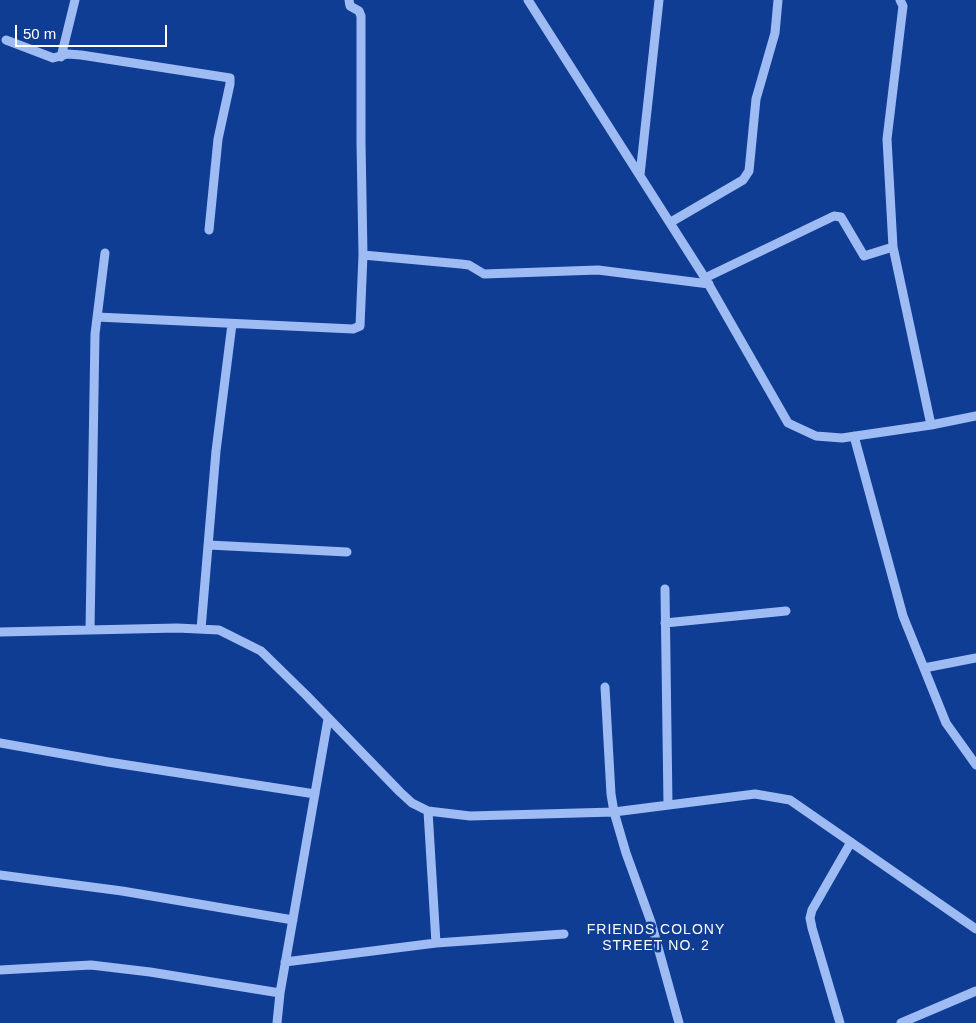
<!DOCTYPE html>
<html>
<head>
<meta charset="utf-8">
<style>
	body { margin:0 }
	#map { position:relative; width:976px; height:1023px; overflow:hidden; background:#103d94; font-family:Arial,sans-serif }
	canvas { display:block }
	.scale { position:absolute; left:15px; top:25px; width:152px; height:22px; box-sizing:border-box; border:2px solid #fff; border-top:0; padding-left:6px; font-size:15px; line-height:18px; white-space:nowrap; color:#fff; -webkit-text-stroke:4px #103d94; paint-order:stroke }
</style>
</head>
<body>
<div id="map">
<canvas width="976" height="1023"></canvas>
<div class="scale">50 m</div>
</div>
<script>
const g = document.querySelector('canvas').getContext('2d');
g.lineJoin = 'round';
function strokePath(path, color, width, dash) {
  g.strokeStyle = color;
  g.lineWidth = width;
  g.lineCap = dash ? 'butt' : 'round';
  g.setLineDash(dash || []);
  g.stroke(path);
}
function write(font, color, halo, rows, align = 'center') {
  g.font = font + ' Arial,sans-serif';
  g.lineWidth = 5;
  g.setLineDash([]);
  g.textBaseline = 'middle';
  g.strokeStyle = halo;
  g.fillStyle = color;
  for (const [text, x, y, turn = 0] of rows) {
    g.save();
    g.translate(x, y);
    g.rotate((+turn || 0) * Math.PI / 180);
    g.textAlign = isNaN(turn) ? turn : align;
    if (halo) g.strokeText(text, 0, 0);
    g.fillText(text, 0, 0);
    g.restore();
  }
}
strokePath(new Path2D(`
	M528 0 705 278 788 423 816 436 842 438 931 425 976 416
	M900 0 903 6 887 139 893 247 931 425
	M6 40 48 56 53 58 68 54 81 55 230 78V84L218 139 209 230
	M61 57 75 0
	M640 175 659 0
	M671 222 743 180 749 171 756 99 775 33 778 0
	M363 255 461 264 469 265 484 274 598 270 709 284
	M705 278 834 216 841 217 864 256 893 247
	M97 317 353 329 360 326 363 255 361 142V16L359 11 350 6 349 0
	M854 436 903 616 946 723 976 765
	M209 545 347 552
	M665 589 668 805
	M665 623 786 611
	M201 629 216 451 232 324
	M90 630 95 334 105 253
	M0 632 177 628 219 630 261 651 306 695 400 792 412 803 428 811 470 816 614 812 755 794 790 800 976 929
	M924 668 976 658
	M605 687 611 794 614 812 626 853 651 922 679 1023
	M0 743 108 762 315 794
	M428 811 436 943
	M0 875 122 891 293 920
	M285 962 436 943 564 934
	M0 970 91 965 150 972 280 993
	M277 1023 280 993 328 719
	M840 1023 812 928 810 918 812 910 851 842
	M901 1023 976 991`), '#9ebcf3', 9);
g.letterSpacing = '1px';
write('14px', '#fff', '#103d94', [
	["FRIENDS COLONY",656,930],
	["STREET NO. 2",656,946]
]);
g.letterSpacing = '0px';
</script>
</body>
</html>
